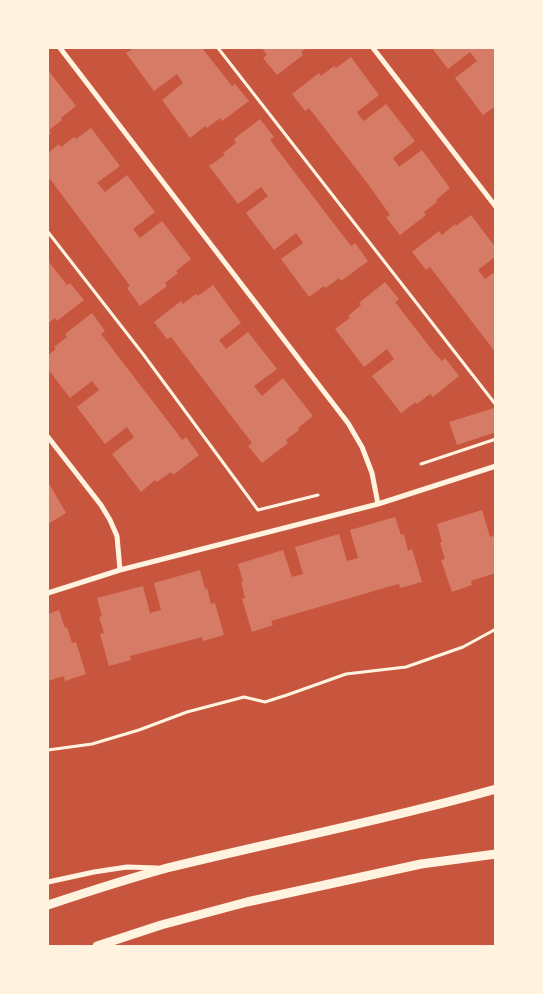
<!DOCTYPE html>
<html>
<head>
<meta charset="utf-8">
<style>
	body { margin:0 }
	#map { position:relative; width:543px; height:994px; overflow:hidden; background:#c8553d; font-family:Literata,serif }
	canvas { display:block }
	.frame { position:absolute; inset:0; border:49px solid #fff3e0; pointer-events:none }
</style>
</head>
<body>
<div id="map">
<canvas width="543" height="994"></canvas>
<div class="frame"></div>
</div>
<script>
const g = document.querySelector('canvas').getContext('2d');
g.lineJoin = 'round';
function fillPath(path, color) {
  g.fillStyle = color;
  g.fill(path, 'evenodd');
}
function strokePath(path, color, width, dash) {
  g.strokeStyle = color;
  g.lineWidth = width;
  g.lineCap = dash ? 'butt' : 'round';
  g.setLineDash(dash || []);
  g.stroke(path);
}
fillPath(new Path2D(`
	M134 48H202L232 86 235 84 249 101 222 121 220 118 207 128 205 126 190 138 162 100 183 83 177 74 154 91 126 53Z
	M262 48H307L301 52 303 55 277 75 263 58 267 55Z
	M432 48H496V106L483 115 455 78 477 61 470 52 448 69Z
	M351 57 379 95 357 112 360 117 364 121 386 104 415 141 393 158 399 167 422 150 450 188 436 200 437 202 424 212 426 215 400 235 386 217 390 215 368 184 309 108 305 111 292 94 319 73 321 76 334 66 336 68Z
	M48 70 76 106 61 118 62 120 49 130 51 133 48 136Z
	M260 119 274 137 270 140 328 216 351 246 355 243 368 261 341 281 339 278 326 288 324 286 309 297 281 259 303 243 296 233 274 250 246 213 268 196 261 187 238 204 209 166 225 155 223 153 236 143 234 139Z
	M91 128 120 166 97 183 101 187 105 192 127 175 155 212 133 229 140 238 162 221 191 259 176 271 178 273 165 283 167 286 140 306 127 288 130 286 125 279 50 179 48 181V153L59 144 61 147 74 137 76 139Z
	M471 215 496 248V256L478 270 485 279 496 271V353L430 267 426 270 412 252 439 231 442 235 455 224 456 226Z
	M48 261 67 285 70 283 84 300 57 321 55 318 48 323Z
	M385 282 399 299 395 302 436 355 442 361 445 358 459 376 433 397 430 394 417 404 416 402 401 413 372 376 394 359 387 349 364 367 335 329 350 318 348 316 361 305 359 303Z
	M213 285 241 323 219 340 226 349 248 332 277 369 254 386 262 396 283 378 313 416 298 428 299 430 286 440 288 443 262 463 248 446 252 443 229 413 171 337 167 339 154 322 181 301 183 304 196 294 198 296Z
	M92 313 105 331 101 334 177 433 182 440 186 437 199 455 173 475 171 472 157 482 155 480 141 492 112 454 134 437 127 427 105 444 77 407 99 390 96 386 92 381 70 398 48 369V355L56 349 54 347 67 337 65 334Z
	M494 408 496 413V432L457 445 449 422Z
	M48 482 66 513 48 524Z
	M482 510 490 537 496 535V573L471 581 472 585 452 592 441 560 445 559 440 543 442 542 437 524Z
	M395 517 401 535 404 534 408 551 412 549 422 582 400 588 399 584 391 586 271 621 273 625 252 632 242 599 245 598 241 582H243L238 564 283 550 292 577 303 574 295 547 339 534 347 561 358 558 350 530Z
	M200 570 205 589 207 588 211 604 215 603 224 635 203 641 202 637 138 654 130 656 131 660 109 666 100 634 104 633 99 617 102 616 97 598 143 586 150 613 161 610 154 583Z
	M59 610 65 628 67 627 72 643 76 642 86 674 65 681 64 676 48 681V614Z`), '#d67c66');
strokePath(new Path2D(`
	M218 48 496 405
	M48 232 143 354 258 510 318 495
	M421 464 496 439
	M48 750 92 744 139 730 187 712 244 697 265 702 287 695 346 674 406 667 463 647 496 629`), '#fff3e0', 3);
strokePath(new Path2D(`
	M60 48 348 423 362 447 372 473 378 504
	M373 48 496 207
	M48 437 101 505 110 520 117 536 120 570
	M48 593 120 570 378 504 496 466
	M48 882 94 872 127 867 157 868`), '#fff3e0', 5);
strokePath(new Path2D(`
	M48 905C87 892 127 879 167 868 276 841 387 820 496 789
	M97 946 161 925 247 902 421 864 496 854`), '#fff3e0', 9);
</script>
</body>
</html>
